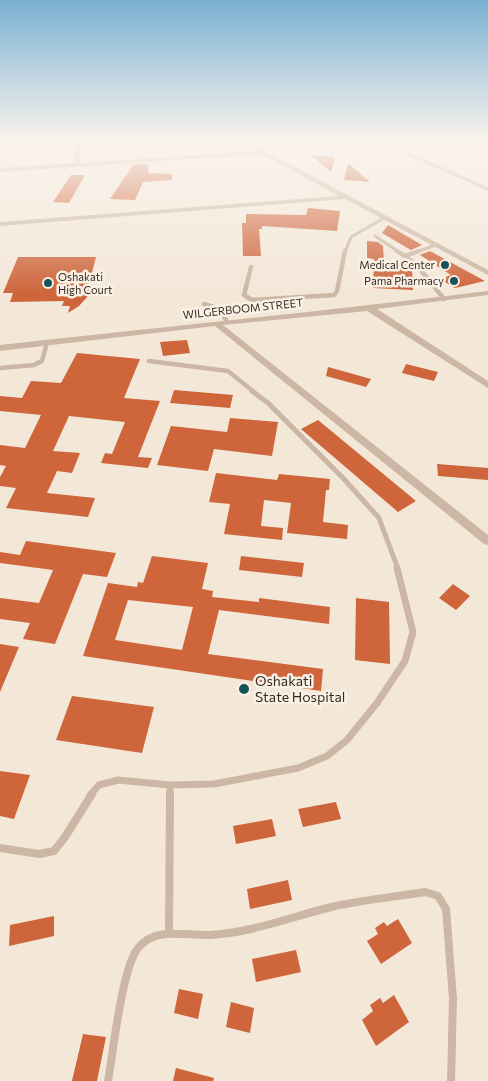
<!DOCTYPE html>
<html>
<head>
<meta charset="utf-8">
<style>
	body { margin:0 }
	canvas { display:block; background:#f3e7d8 }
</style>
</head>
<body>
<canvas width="488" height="1081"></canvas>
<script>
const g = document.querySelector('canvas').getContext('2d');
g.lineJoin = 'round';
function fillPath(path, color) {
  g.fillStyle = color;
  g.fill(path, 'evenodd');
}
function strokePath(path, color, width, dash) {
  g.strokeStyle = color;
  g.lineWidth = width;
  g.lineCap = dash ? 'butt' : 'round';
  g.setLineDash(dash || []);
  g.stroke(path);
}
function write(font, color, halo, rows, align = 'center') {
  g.font = font + ' Commissioner,sans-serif';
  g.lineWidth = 5;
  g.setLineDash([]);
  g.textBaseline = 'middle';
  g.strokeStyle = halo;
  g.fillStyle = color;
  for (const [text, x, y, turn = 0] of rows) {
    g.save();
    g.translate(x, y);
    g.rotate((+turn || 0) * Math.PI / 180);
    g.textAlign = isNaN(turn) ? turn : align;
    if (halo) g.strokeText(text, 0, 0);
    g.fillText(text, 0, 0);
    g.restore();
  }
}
fillPath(new Path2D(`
	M311 155 335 157 331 172Z
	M348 163 370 182 344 180Z
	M147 164 149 173 172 174V180L143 182 135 200 110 199 133 165Z
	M71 175H85L69 203 53 202Z
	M308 208 340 211 337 231 262 226V229H259L261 256H243L242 223H246V214L306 215Z
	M388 225 410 238 422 245 411 250 382 233Z
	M367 241 378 242 383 246 384 261 408 263 412 266 413 290 373 288 374 259 367 258Z
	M430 251 485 281 455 288 440 279 451 275 420 255Z
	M18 257H96L89 284V295L79 306 68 313 70 306H62L64 301 10 302 13 293H3Z
	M187 340 190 353 163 356 160 342Z
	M77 353 140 359 124 398 160 401 138 457 152 458 148 468 101 463 105 453 112 454 125 422 69 416 53 451 80 453 72 473 57 471 47 493 95 498 88 517 6 508 16 488 0 486V477L6 466 0 465V445L25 448 41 415 0 411V396L22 398 31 381 61 383Z
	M406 364 438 372 434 381 402 373Z
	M328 367 371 379 366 387 326 376Z
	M174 390 233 395 230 408 170 403Z
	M230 418 278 422 272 456 214 449 208 471 157 465 171 426 227 432Z
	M318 420 416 501 398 512 301 429Z
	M437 464 488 468V480L438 476Z
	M216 473 277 480 279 474 330 479 329 490H326L323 522 348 525 347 539 287 533 291 503 264 500 261 526 283 528 282 540 224 534 230 504 209 502Z
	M26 541 116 553 107 577 83 574 55 644 23 639 30 623 0 619V598L39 603 53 570 0 563V552L20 555Z
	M152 556 208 563 202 589 213 591 212 597 259 602V598L330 607 329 624 219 610 208 654 323 669 321 691 83 656 108 583 137 587 138 582 143 583ZM128 600 193 607 182 650 115 640Z
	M241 556 304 563 302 577 239 570Z
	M453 584 470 596 456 610 439 598Z
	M356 598 389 602 390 664 355 660Z
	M0 644 19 647 0 692Z
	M72 696 154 707 142 753 56 740Z
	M0 771 30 775 14 819 0 816Z
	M336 802 341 819 303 827 298 809Z
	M272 819 276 836 236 844 233 826Z
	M288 880 292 900 250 909 247 889Z
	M54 916V936L9 946 10 925Z
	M398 919 412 943 381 964 367 941 378 934 375 928 384 922 387 926Z
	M296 950 301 972 256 982 252 959Z
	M179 989 203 994 198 1019 174 1013Z
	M394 995 409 1022 376 1046 362 1020 373 1011 370 1005 380 998 383 1003Z
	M231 1002 254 1008 250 1033 226 1027Z
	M83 1034 106 1037 97 1081H72Z
	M176 1068 214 1078 213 1081H173Z`), '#ce653b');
strokePath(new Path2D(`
	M375 236 399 252
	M345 252 351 237 384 218
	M416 252 436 245`), '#cbb7a3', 3);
strokePath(new Path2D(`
	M397 251 415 263 444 299
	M405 256 419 251
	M251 267 244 295 252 300 334 295 337 291 345 251
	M204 304 220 309 227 322
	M149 361 228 371 254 392
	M0 368 34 365 42 361 47 343`), '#cbb7a3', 4.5);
strokePath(new Path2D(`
	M252 391 268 403 343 478 379 518 398 569`), '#cbb7a3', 5);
strokePath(new Path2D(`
	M90 795 99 785 118 780 170 785 214 784 298 768 327 756 347 740 377 703 405 661 413 632 397 568
	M170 795V785`), '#cbb7a3', 7);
strokePath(new Path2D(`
	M0 848 39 854 54 851 65 837 92 794
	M169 932 170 794
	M108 1081C113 1053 122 968 138 948 156 926 185 936 209 935 251 933 291 917 331 907 362 900 394 897 425 892L438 896 446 909 453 999 451 1081`), '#cbb7a3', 8);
fillPath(new Path2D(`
	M78 142H84L81 147 80 163 256 151 241 142H248L488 270V275L345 199 0 226V222L339 196 262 154 0 172V168L74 163 75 147Z
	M378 142H385L488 187V191Z
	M488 291V295L377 309 488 381V388L367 311 223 325 488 535V545L484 544 215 326 0 351V345C163 327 326 311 488 291Z`), '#cbb7a3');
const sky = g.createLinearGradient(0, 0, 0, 293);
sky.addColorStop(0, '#7ab1d2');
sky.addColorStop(0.48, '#faf4ed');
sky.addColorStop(1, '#faf4ed00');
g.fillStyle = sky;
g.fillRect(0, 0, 488, 293);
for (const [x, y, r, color] of [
	[445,265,5,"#19535a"],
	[454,281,5,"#19535a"],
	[48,283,5,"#19535a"],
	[244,689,6,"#19535a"]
]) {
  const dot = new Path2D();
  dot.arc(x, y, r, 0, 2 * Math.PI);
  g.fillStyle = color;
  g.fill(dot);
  strokePath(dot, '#faf1e4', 2);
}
write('11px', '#362b26', '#faf1e4', [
	["Medical Center",435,265],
	["Oshakati",58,277,"left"],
	["High Court",58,290,"left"],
	["Pama Pharmacy",444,281]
], 'right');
write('11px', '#362b26', '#faf1e4', [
	["WILGERBOOM STREET",243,309,-6]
]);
write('14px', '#362b26', '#faf1e4', [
	["Oshakati",255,681],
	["State Hospital",255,697]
], 'left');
</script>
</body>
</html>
